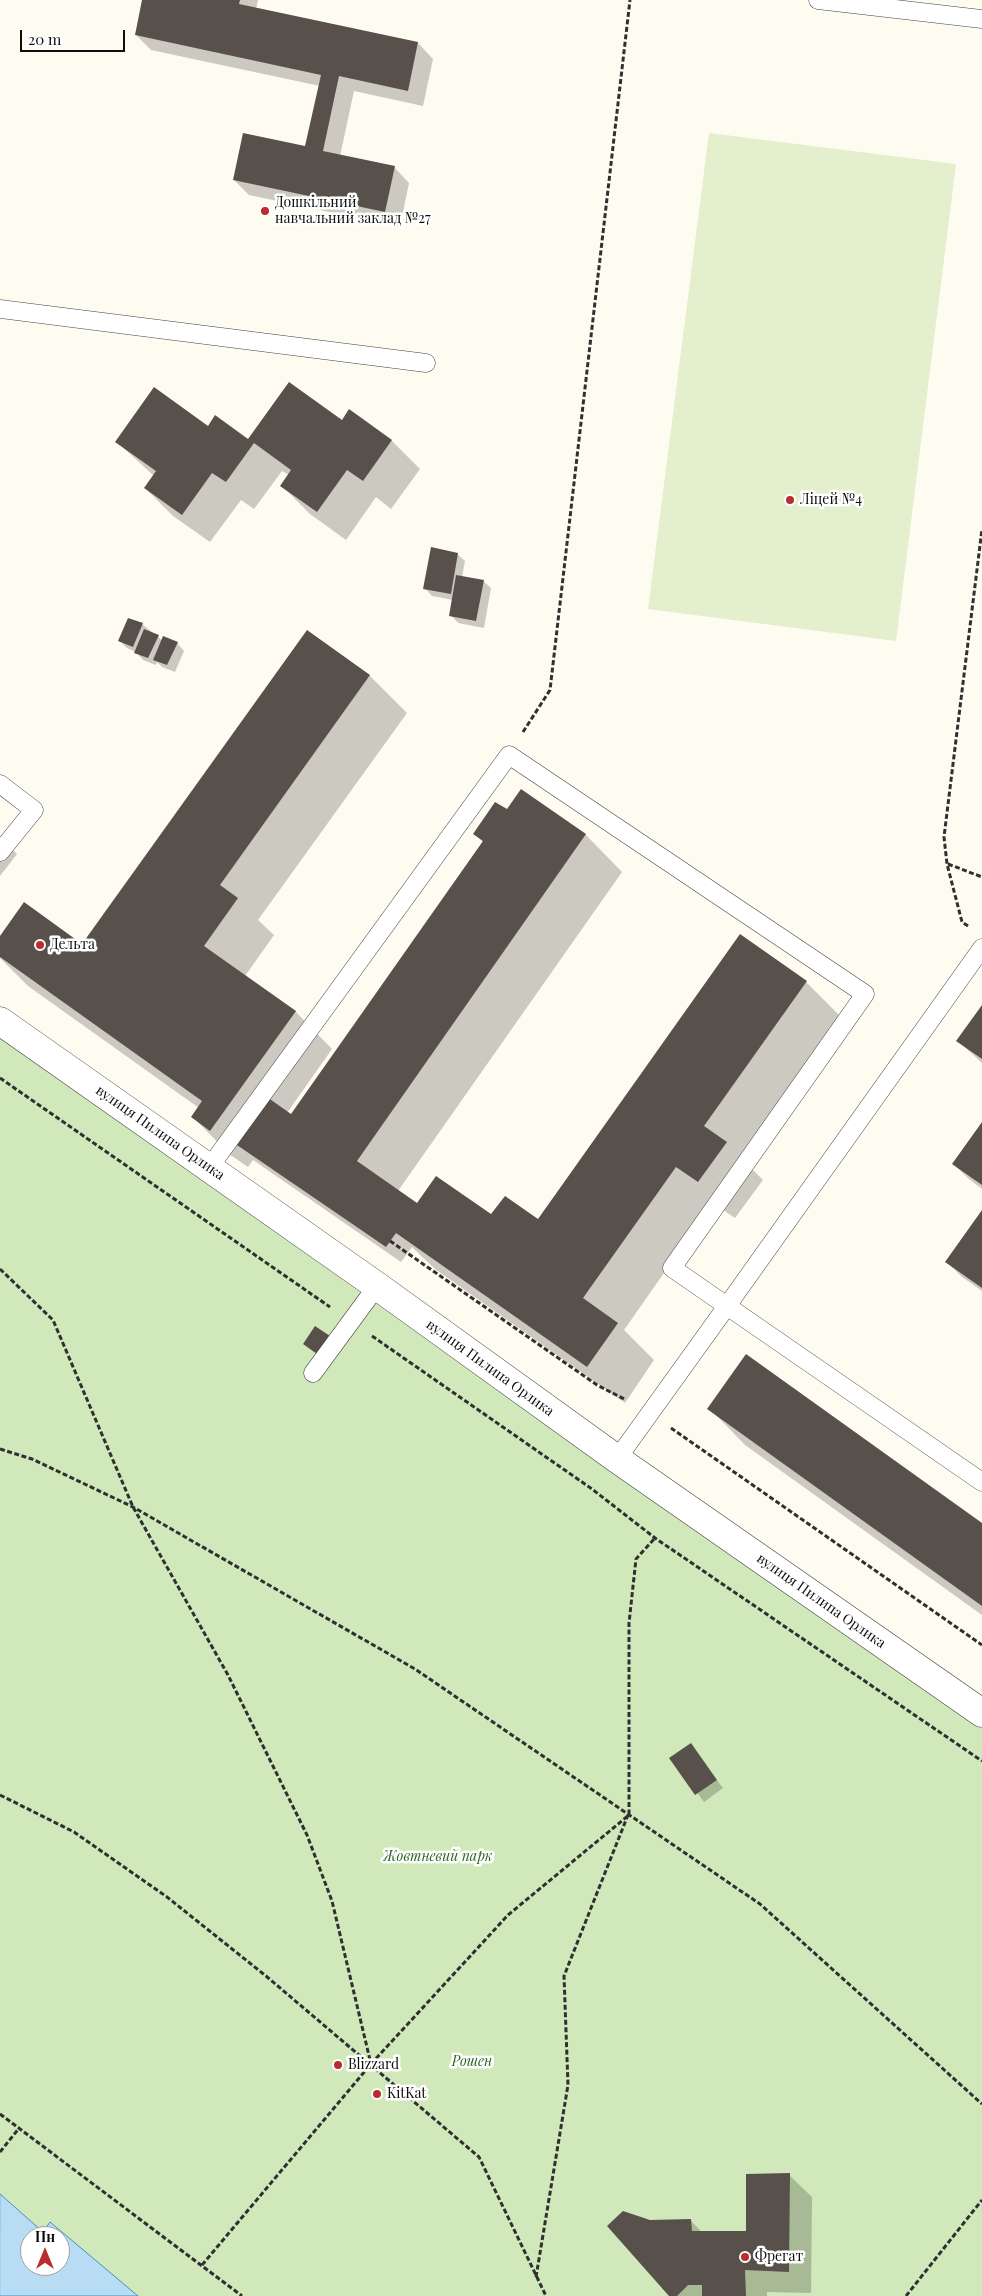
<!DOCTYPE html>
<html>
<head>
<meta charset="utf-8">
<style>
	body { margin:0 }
	#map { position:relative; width:982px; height:2296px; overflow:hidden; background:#fefcf0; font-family:"Playfair Display",serif }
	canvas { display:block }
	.north { position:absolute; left:20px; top:2226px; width:50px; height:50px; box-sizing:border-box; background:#fff; border:1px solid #9f9f9f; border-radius:50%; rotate:0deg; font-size:14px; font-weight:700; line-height:20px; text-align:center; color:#0e0e0e }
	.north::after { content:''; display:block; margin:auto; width:18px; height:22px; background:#b92c30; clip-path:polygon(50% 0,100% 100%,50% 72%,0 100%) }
	.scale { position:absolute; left:20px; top:30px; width:105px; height:22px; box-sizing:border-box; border:2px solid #0e0e0e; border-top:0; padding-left:6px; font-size:15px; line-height:18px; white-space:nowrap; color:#0e0e0e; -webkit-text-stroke:4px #fff; paint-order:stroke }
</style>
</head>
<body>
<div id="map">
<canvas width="982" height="2296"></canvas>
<div class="north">Пн</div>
<div class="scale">20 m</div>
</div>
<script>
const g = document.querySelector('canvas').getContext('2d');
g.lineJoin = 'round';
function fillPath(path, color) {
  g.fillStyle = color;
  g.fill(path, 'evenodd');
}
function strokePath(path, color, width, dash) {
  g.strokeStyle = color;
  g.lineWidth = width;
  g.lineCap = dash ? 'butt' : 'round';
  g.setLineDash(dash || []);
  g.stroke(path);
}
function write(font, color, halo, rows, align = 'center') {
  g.font = font + ' "Playfair Display",serif';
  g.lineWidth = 5;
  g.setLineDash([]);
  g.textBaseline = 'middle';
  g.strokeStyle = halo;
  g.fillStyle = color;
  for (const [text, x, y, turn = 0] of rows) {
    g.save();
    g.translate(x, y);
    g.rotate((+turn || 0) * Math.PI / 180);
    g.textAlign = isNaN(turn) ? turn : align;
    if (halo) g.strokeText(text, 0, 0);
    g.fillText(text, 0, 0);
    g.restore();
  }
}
fillPath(new Path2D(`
	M0 1012 982 1706V2296H138L50 2223 43 2232 0 2194Z`), '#d1e8bb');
fillPath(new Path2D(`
	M709 133 956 164 896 641 648 609Z`), '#e3efcd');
const water = new Path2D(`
	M0 2194 43 2232 50 2222 138 2296H0ZM30 2236H60V2266H30Z`);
fillPath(water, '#b7dcf4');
strokePath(water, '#418fc7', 1);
fillPath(new Path2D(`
	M144 0H258L256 9 418 43 433 59 423 106 354 91 340 156 394 167 409 183 400 227 249 195 234 180 306 148 320 86 151 50 136 35Z
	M350 411 392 441 420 469 391 509 376 497 346 540 310 514 282 486 289 475 282 471 254 509 241 500 210 542 173 516 145 488 154 476 116 441 208 427 249 441 342 422Z
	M457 554 465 561 462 577 483 581 491 588 484 628 458 623 451 615 453 600 432 596 425 588Z
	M142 624 163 641 177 643 184 651 175 672 162 667 157 662 156 665 143 660 136 652 127 648 120 641Z
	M308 632 370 676 407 713 258 920 274 935 245 976 296 1012 332 1049 287 1113 292 1116 484 843 475 834 507 811 521 791 586 835 622 872 398 1191 417 1205 492 1216 538 1220 806 982 843 1019 743 1160 763 1180 735 1218 713 1203 624 1330 654 1360 625 1403 435 1269 412 1247 401 1262 253 1160 248 1167 229 1154 193 1117 199 1108 28 986 0 958V938L83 946Z
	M0 837 17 854 0 876Z
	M982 1008V1063L958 1041Z
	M982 1124V1189L969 1179 953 1164Z
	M982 1212V1291L962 1277 947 1262Z
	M709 1408 982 1524V1615L745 1445Z
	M690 1745 723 1788 704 1802 671 1758Z
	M789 2175 812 2197 811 2293 767 2292V2296H670L650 2221 690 2220 702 2232H748Z`), '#0003');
fillPath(new Path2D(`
	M142 0H240L239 4 418 42 408 91 339 76 323 151 395 166 385 212 233 180 243 133 305 146 321 75 135 35Z
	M289 382 342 420 349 409 392 440 363 481 347 470 317 512 280 486 291 470 254 443 226 482 212 473 182 515 144 488 156 471 115 442 154 387 208 426 215 415 248 439Z
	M431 547 458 553 451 594 423 589Z
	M456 575 484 580 476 621 449 616Z
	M128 618 143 623 133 647 118 641Z
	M144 629 159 635 148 658 134 653Z
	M307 630 370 675 220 885 238 898 204 946 296 1011 210 1131 191 1117 202 1101 0 957V936L24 902 82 944Z
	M163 636 178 642 167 665 153 660Z
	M521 789 586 834 357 1161 417 1203 436 1176 491 1214 505 1196 538 1219 740 934 807 981 704 1126 727 1142 698 1182 676 1167 583 1298 618 1323 587 1367 396 1233 386 1247 234 1143 267 1097 291 1114 483 841 473 834 495 802 507 809Z
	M982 1005V1059L956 1041Z
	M982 1122V1185L952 1164Z
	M982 1210V1288L945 1262Z
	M315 1326 330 1336 317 1354 303 1344Z
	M746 1354 982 1523V1606L707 1409Z
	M691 1743 717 1780 695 1795 669 1758Z
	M790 2173 789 2272 745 2270 746 2296H702V2285H688L677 2296H669L607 2226 623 2211 650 2220 691 2219 692 2231H746V2174Z`), '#57504b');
const lane = new Path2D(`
	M818 0 982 19
	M0 309 426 363
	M0 784 34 810 0 852
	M209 1168 509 755 865 994 672 1268 727 1306 982 948
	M313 1373 377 1286
	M617 1459 727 1306 982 1482`);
const street = new Path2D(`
	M0 1021 377 1286 617 1459 982 1713`);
strokePath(lane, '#414141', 19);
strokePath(street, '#414141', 29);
strokePath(new Path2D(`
	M523 732 550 690 630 0
	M948 864 982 877
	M968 926 962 922 947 864 944 837 982 529
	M0 1078 330 1307
	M390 1241 597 1385 626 1400
	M0 1269 53 1320 133 1507 228 1675 307 1835 332 1901 371 2064
	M372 1336 592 1489 655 1538 982 1761
	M671 1428 982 1645
	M0 1449 32 1459 133 1507 415 1669 760 1904 982 2104
	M0 1795 74 1832 167 1897 266 1976 479 2157 546 2296
	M0 2114 242 2296
	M0 2152 20 2127
	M202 2265 371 2064 508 1915 629 1815V1623L636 1559 655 1538
	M536 2277 568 2085 564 1976 628 1815
	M906 2296 982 2200`), '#303030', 3, [5, 2.5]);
strokePath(lane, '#fff', 18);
strokePath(street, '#fff', 28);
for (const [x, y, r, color] of [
	[265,211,5,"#b92c30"],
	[790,500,5,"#b92c30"],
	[40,945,5,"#b92c30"],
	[338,2065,5,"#b92c30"],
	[377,2094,5,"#b92c30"],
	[745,2257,5,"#b92c30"]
]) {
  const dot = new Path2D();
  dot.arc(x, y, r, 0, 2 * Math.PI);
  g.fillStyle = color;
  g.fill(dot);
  strokePath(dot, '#fff', 2);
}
write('14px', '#0e0e0e', '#fff', [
	["Дошкільний",275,203],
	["навчальний заклад №27",275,219],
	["Ліцей №4",800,500],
	["Дельта",50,945],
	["Blizzard",348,2065],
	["KitKat",387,2094],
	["Фрегат",755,2257]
], 'left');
write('14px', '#0e0e0e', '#fff', [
	["вулиця Пилипа Орлика",160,1133,35],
	["вулиця Пилипа Орлика",490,1368,36],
	["вулиця Пилипа Орлика",821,1601,35]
]);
write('italic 14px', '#2e6421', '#fff', [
	["Жовтневий парк",438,1857],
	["Рошен",472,2062]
]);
</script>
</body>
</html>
